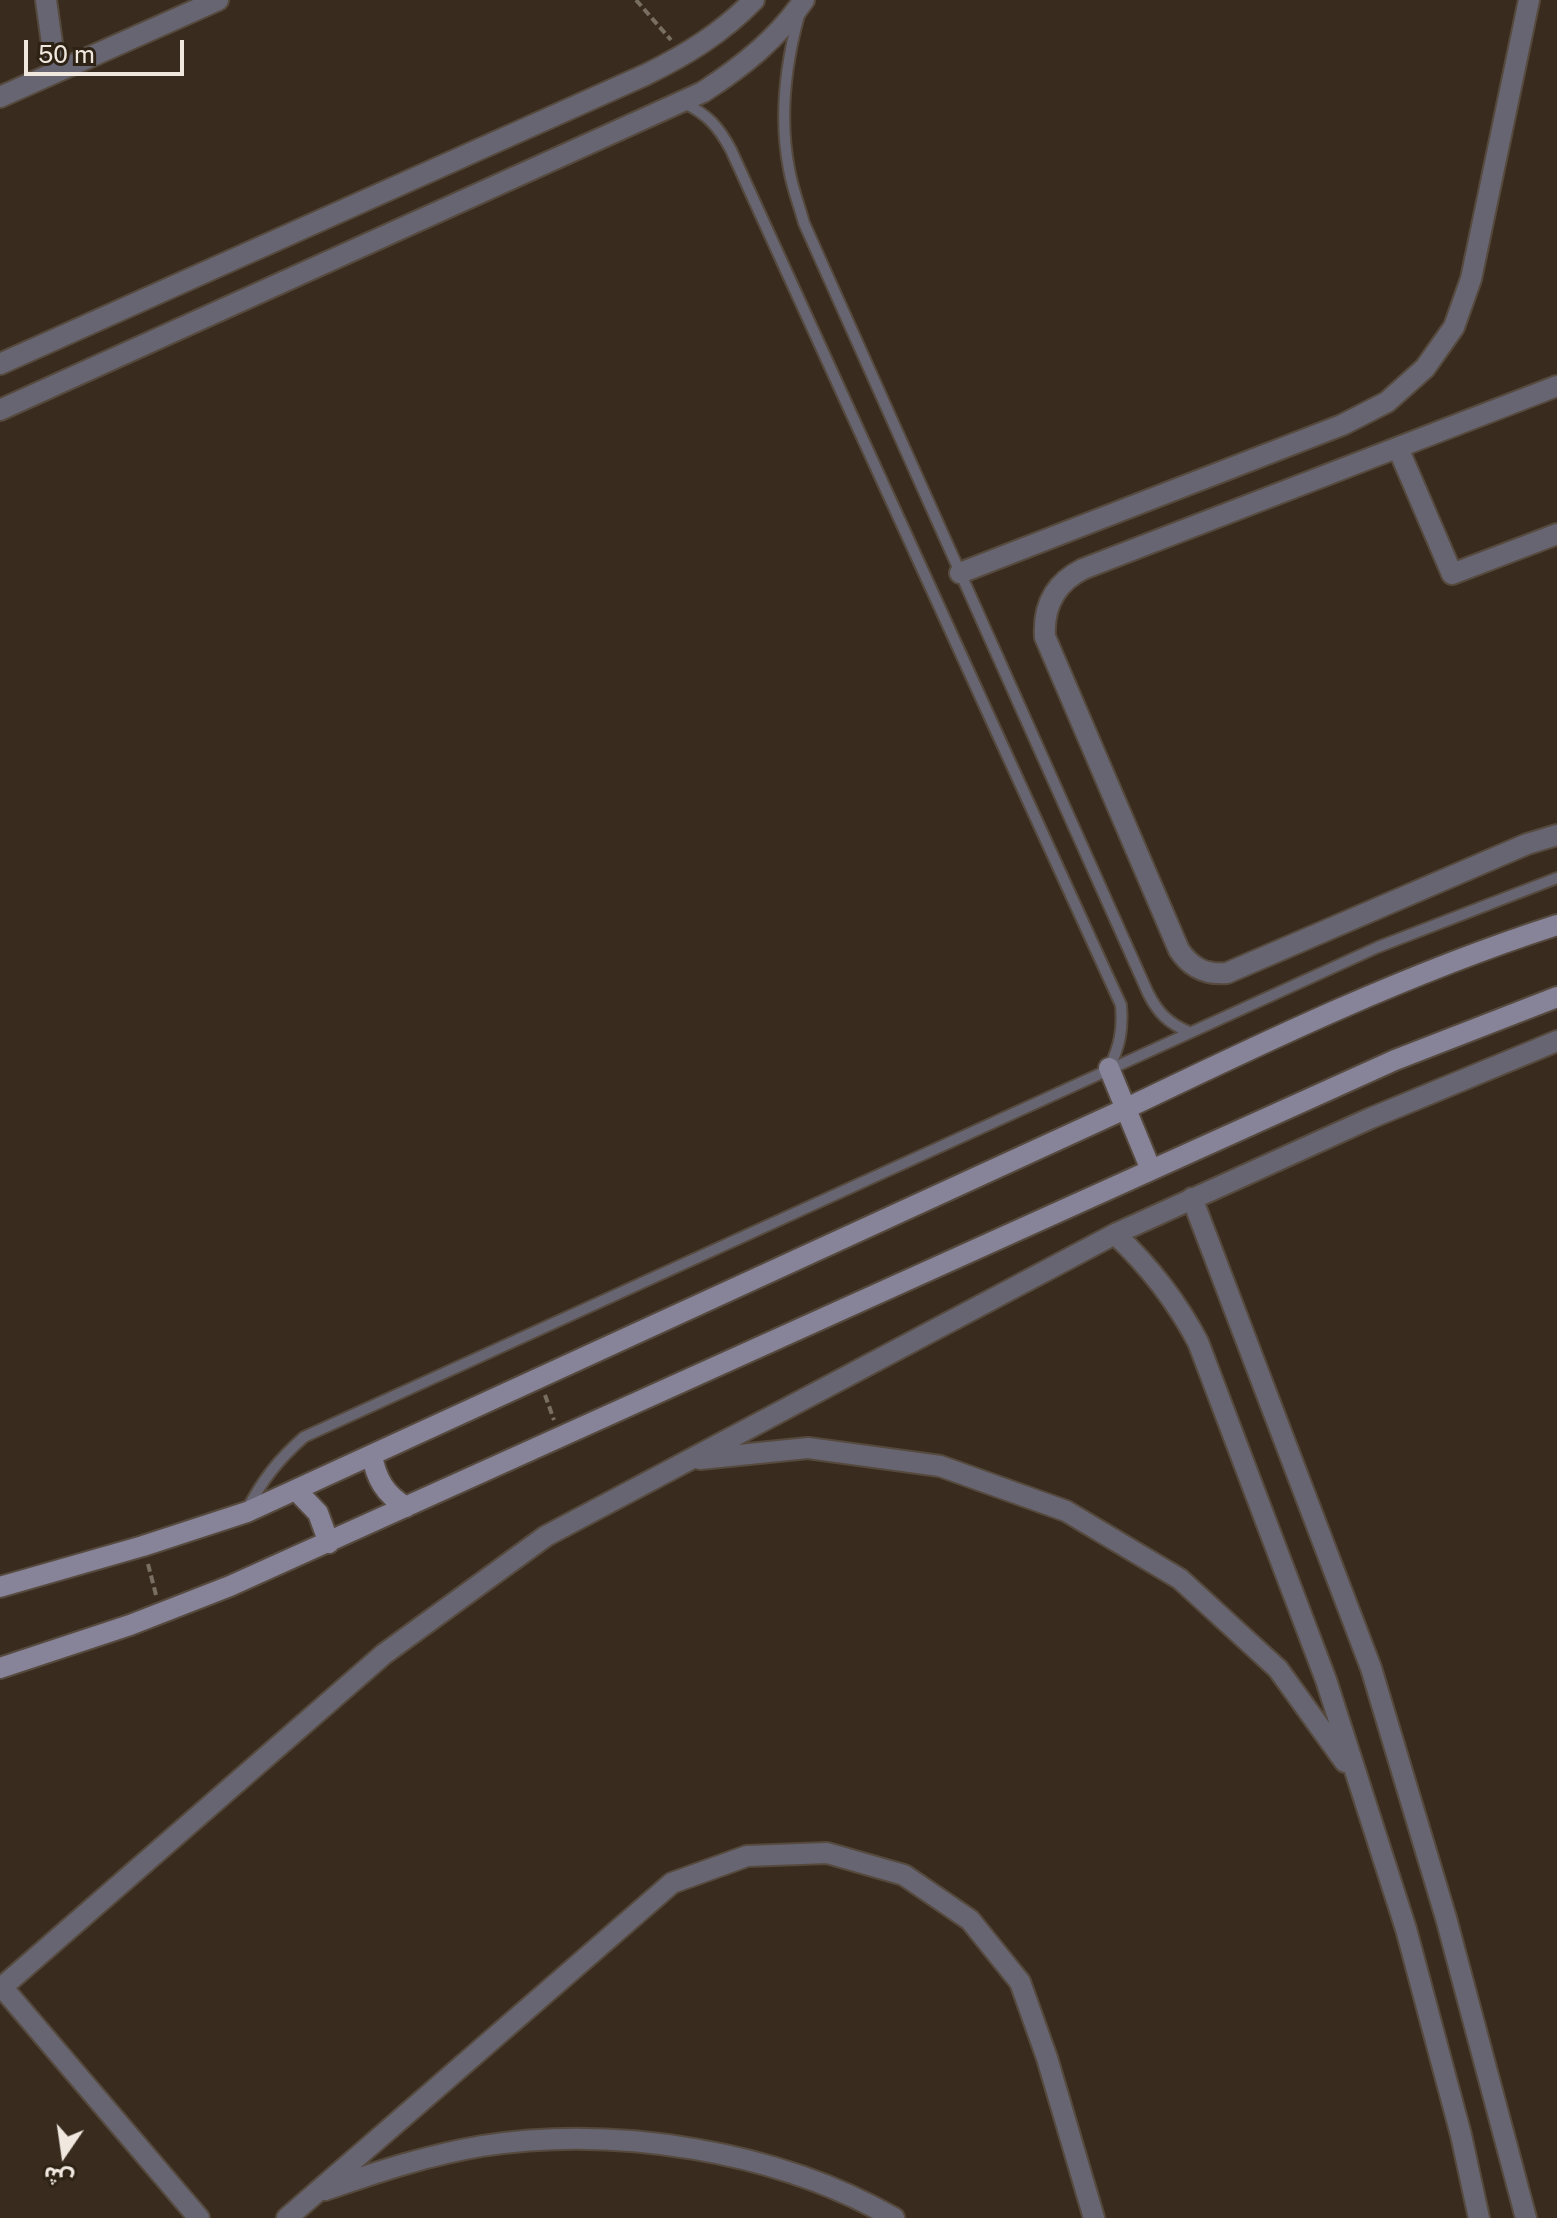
<!DOCTYPE html>
<html>
<head>
<meta charset="utf-8">
<style>
	body { margin:0 }
	#map { position:relative; width:1557px; height:2218px; overflow:hidden; background:#392c1f; font-family:"Public Sans","Noto Sans Arabic",sans-serif }
	canvas { display:block }
	.north { position:absolute; left:24px; top:2114px; width:80px; height:80px; -webkit-text-stroke:6px #2e2215; paint-order:stroke; rotate:193deg; font-size:22px; font-weight:700; line-height:32px; text-align:center; color:#f0e8df }
	.north::after { content:''; display:block; margin:auto; width:28px; height:36px; background:#f0e8df; clip-path:polygon(50% 0,100% 100%,50% 72%,0 100%) }
	.scale { position:absolute; left:24px; top:40px; width:160px; height:36px; box-sizing:border-box; border:4px solid #f0e8df; border-top:0; padding-left:10px; font-size:24px; line-height:28px; white-space:nowrap; color:#f0e8df; -webkit-text-stroke:6px #2e2215; paint-order:stroke }
</style>
</head>
<body>
<div id="map">
<canvas width="1557" height="2218"></canvas>
<div class="north">ش</div>
<div class="scale">50 m</div>
</div>
<script>
const g = document.querySelector('canvas').getContext('2d');
g.lineJoin = 'round';
function strokePath(path, color, width, dash) {
  g.strokeStyle = color;
  g.lineWidth = width;
  g.lineCap = dash ? 'butt' : 'round';
  g.setLineDash(dash || []);
  g.stroke(path);
}
const lane = new Path2D(`
	M799 15C785 66 779 117 789 169 792 187 799 205 804 223L1148 993C1158 1013 1168 1023 1189 1032
	M684 103C707 114 719 127 731 150L1121 1005C1123 1029 1120 1046 1109 1068
	M247 1510C262 1480 279 1459 304 1437L1378 947 1557 878`);
const street = new Path2D(`
	M46 0 56 72
	M0 97 218 0
	M0 364 645 75C686 55 722 33 754 0
	M1557 386 1083 569C1055 583 1043 606 1045 637L1179 950C1191 968 1206 975 1227 973L1527 844 1557 835
	M0 410 703 92C743 66 777 39 804 0
	M1398 448 1452 574 1557 534
	M960 573 1342 425 1387 402 1425 368 1454 327 1471 279 1529 0
	M1192 1198 1371 1668 1446 1918 1526 2218
	M1115 1234C1150 1267 1176 1300 1198 1342L1326 1680 1406 1929 1461 2135 1479 2218
	M700 1459 808 1448 940 1466 1066 1511 1180 1579 1278 1669 1345 1762
	M2 1987 199 2218
	M0 1989 384 1654 546 1536 1115 1234 1371 1118 1557 1041
	M325 2190C377 2172 428 2155 482 2146 616 2125 777 2151 894 2218
	M287 2218 672 1883 747 1856 827 1853 904 1875 970 1920 1020 1982 1047 2058 1094 2218`);
const secondary = new Path2D(`
	M1109 1068 1151 1170
	M372 1455C376 1479 385 1494 406 1507
	M296 1490 318 1513 329 1543
	M0 1587 143 1546 247 1512 1125 1109C1266 1041 1408 973 1557 925
	M0 1668 130 1625 230 1586 1395 1060 1557 997`);
strokePath(lane, '#564a3e', 14);
strokePath(street, '#564a3e', 24);
strokePath(secondary, '#564a3e', 24);
strokePath(new Path2D(`
	M636 0 671 40
	M545 1395 554 1420
	M148 1564 156 1595`), '#796e62', 4, [8, 4]);
strokePath(lane, '#676572', 10);
strokePath(street, '#676572', 20);
strokePath(secondary, '#878399', 20);
</script>
</body>
</html>
